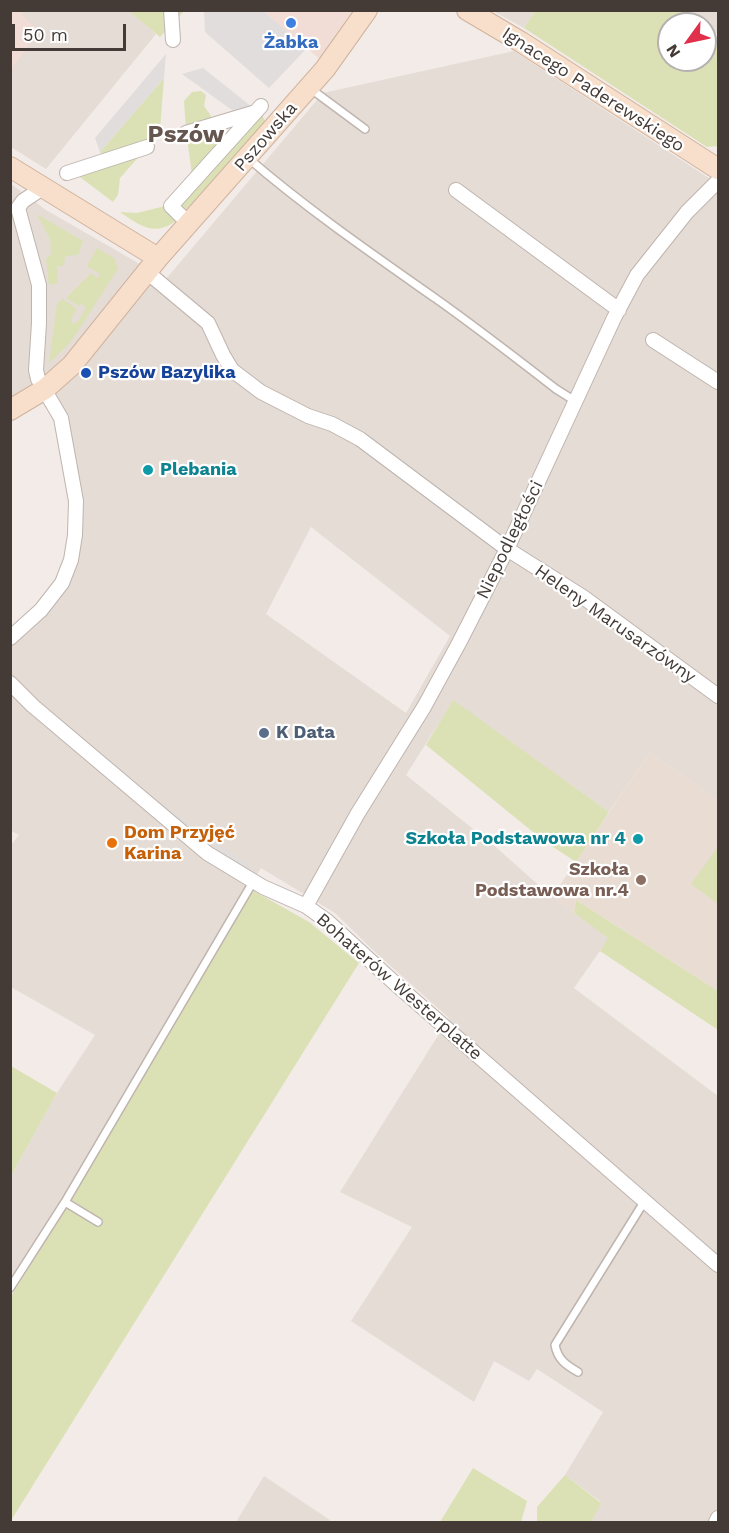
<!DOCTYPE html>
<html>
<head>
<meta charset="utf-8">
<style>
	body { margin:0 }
	#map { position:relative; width:729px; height:1533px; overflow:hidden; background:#f2ebe7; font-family:"Work Sans",sans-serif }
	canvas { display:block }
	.frame { position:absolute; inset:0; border:12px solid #443b37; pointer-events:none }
	.north { position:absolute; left:657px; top:12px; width:60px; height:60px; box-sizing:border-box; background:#fff; border:2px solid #b4b1af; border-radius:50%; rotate:237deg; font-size:16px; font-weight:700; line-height:24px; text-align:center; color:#443b37 }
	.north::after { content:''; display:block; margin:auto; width:21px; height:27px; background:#e0304b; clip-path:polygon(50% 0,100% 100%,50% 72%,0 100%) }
	.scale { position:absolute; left:12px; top:24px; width:114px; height:27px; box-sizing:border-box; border:3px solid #443b37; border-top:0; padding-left:8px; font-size:18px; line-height:21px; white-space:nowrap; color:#443b37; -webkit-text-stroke:4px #fff; paint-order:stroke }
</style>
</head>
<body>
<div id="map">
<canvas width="729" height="1533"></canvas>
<div class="frame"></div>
<div class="north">N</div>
<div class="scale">50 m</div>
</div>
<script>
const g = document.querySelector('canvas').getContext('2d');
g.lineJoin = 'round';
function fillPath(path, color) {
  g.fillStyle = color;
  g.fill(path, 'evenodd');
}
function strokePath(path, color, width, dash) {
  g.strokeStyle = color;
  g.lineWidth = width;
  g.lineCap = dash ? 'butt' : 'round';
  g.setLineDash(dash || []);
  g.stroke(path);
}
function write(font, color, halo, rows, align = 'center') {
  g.font = font + ' "Work Sans",sans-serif';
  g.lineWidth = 4.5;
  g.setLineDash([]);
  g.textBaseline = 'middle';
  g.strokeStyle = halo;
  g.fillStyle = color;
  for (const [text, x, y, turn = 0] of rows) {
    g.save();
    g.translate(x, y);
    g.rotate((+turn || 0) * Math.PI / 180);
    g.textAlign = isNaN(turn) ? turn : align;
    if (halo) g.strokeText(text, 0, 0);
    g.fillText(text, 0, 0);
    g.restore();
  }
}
fillPath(new Path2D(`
	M23 11H131L156 34 46 169 11 147 10 67 20 14Z
	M493 11H535L524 28Z
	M685 11H718V35L705 24Z
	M514 51 718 184V800L650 752 609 812 453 701 406 775 498 849 552 897 609 938 574 988 718 1096V1522H591L601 1502 565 1475 603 1412 537 1369 529 1381 494 1361 474 1402 351 1321 412 1227 340 1192 449 1018 375 952 335 913 261 868 57 1207 11 1278V1176L57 1093 95 1035 11 987V845L19 835 10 830 11 633 62 583 75 535 74 461 45 390 11 408V184L46 210 166 279 323 93ZM311 527 450 636 406 713 266 614Z
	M264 1476 330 1520 328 1522H236Z`), '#e5dcd6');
fillPath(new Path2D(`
	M11 11H26L22 16 40 31 11 69Z
	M263 11H356L321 60Z`), '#f1ddd5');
fillPath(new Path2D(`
	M650 752 718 800V991L576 900 574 913 552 897Z`), '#e9dcd3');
fillPath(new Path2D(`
	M129 11H184L160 37Z
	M535 11H681L699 24H669V60H705V29L718 39V146L707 147 524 28Z
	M164 78 160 130 152 141 103 157 100 152Z
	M201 91 206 95 204 106 211 116V121L186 129 184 101 192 92Z
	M261 113 265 121 262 127 182 214 178 204Z
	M216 129 218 133V149L192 175 187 138Z
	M143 152 120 178 118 195 113 202 76 174Z
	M165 206 178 219C156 238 140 226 120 212L137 213Z
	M37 214 83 241 78 255 65 256 64 266H57L58 283 49 285 46 259 51 254 50 239Z
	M97 248 114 258 118 269 70 343 49 363 57 304 63 299 77 309 71 319 72 323 78 322 86 307 81 304 79 306 66 298 91 273 97 278 100 274 87 266Z
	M453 700 609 812 576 862 544 841 426 745Z
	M718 847V904L691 884Z
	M252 890 309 922 359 963 10 1522V1298L68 1204Z
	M576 900 718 991V1030L600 951 608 938 574 913Z
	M11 1066 57 1093 11 1176Z
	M473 1468 527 1501 521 1522H440Z
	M565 1475 601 1503 591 1522H537V1507Z`), '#dbe1b5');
fillPath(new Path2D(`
	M204 11H263L307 48 269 88 205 32Z
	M166 54 164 78 100 152 95 138Z
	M203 68 252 107 236 113 182 74Z
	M19 684 162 805 251 867 245 877 33 706Z`), '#e0dddc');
const lane = new Path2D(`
	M311 89 365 129
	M248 158C307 209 371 253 435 298 476 327 516 358 556 389L575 401
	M98 1222 65 1202 253 882
	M10 1288 65 1202
	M578 1372C566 1365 558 1360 555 1345L644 1202`);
const street = new Path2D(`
	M171 10 173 40
	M186 133 256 112
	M67 173 147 147
	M456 190 619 310
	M181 216 171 206 261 106
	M147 272 208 323 223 355 232 370 261 392 308 416 332 424 360 439 507 549 583 597 718 696
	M653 340 718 382
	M10 638 41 610 62 583 71 560 75 535 76 501 61 418 38 379 36 370 39 323V285L18 208 23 201 44 187
	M10 683 33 706 207 853 263 887 306 906 327 921 399 987 718 1265
	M306 906 358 813 424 707 459 643 507 549 614 318 637 275 687 212 718 181
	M716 1522 718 1518`);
const secondary = new Path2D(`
	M467 10 521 42 718 169
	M10 167 158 258
	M10 410 45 389 72 365 158 258 325 69 367 10`);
strokePath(lane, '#bfb4ae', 10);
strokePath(street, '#bfb4ae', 16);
strokePath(secondary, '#cfb39e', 22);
strokePath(lane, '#fff', 7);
strokePath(street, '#fff', 14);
strokePath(secondary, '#f8dfcb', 20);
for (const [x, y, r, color] of [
	[291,23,6,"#3f7fe0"],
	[86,373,6,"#1a4fb4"],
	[148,470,6,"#0f9aa8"],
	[264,733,6,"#5c6f8a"],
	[638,839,6,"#0f9aa8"],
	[112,843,6,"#e8710a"],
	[641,880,6,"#8d6e63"]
]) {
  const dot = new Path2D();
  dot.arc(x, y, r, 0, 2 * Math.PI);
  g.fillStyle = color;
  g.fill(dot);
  strokePath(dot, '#fff', 2);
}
write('bold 18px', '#366cbe', '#fff', [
	["Żabka",291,43]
]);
write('18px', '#443b37', '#fff', [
	["Ignacego Paderewskiego",593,90,33],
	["Pszowska",266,137,-49],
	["Niepodległości",510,540,-64],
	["Heleny Marusarzówny",615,624,35],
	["Bohaterów Westerplatte",399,987,41]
]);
write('bold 18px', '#164399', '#fff', [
	["Pszów Bazylika",98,373]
], 'left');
write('bold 18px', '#0d838f', '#fff', [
	["Plebania",160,470],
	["Szkoła Podstawowa nr 4",626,839,"right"]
], 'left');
write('bold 18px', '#4e5e75', '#fff', [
	["K Data",276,733]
], 'left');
write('bold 18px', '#c56008', '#fff', [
	["Dom Przyjęć",124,833],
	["Karina",124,854]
], 'left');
write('bold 18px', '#785e54', '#fff', [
	["Szkoła",629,870],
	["Podstawowa nr.4",629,891]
], 'right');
write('bold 24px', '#655650', '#fff', [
	["Pszów",186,135]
]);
</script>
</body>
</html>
